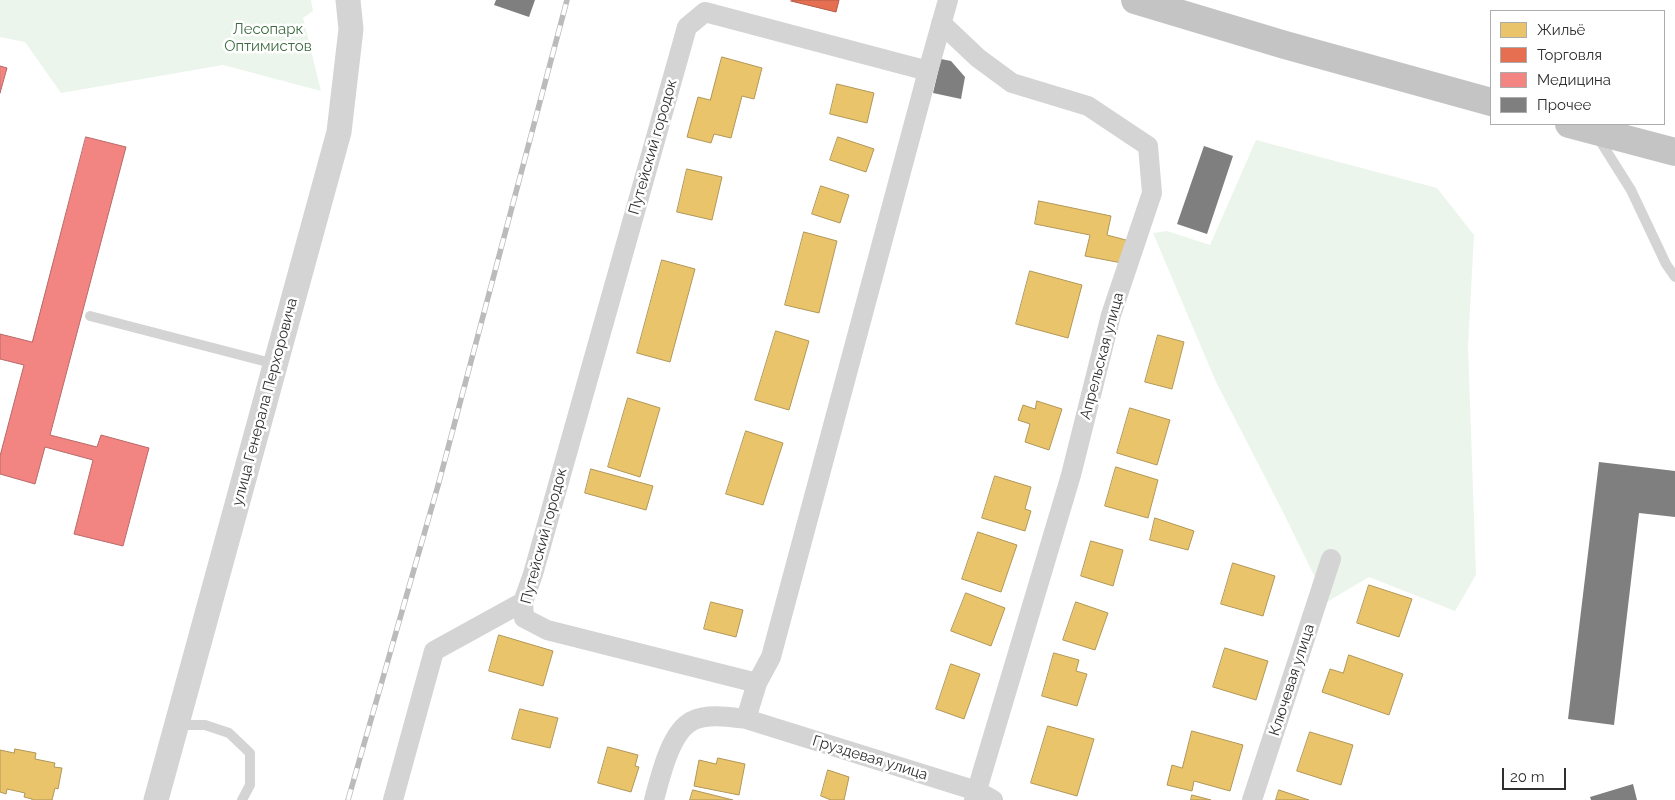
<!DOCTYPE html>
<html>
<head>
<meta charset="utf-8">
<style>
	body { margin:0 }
	#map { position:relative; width:1675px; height:800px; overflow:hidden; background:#fff; font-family:Raleway,sans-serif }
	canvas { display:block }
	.legend { position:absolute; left:1490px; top:10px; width:175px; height:115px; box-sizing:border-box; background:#fff; border:1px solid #acacac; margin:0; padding:6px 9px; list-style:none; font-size:15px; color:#2f2f2f }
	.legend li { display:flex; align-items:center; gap:10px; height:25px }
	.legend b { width:25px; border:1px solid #acacac }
	.scale { position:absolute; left:1502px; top:768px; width:64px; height:22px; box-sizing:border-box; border:2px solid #2f2f2f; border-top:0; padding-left:6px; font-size:15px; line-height:18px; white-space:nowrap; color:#2f2f2f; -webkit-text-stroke:4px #fff; paint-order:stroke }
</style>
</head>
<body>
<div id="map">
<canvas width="1675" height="800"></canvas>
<ul class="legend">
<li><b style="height:14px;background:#e9c46a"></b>Жильё</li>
<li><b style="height:14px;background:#e76f51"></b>Торговля</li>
<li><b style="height:14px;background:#f28482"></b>Медицина</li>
<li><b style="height:14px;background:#7f7f7f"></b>Прочее</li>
</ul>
<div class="scale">20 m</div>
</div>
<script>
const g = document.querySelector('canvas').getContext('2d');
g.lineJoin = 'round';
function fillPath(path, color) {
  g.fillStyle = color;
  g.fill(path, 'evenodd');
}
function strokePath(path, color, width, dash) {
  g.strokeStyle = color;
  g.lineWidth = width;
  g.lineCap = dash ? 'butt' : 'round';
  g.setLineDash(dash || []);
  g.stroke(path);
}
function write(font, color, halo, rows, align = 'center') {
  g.font = font + ' Raleway,sans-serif';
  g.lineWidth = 5;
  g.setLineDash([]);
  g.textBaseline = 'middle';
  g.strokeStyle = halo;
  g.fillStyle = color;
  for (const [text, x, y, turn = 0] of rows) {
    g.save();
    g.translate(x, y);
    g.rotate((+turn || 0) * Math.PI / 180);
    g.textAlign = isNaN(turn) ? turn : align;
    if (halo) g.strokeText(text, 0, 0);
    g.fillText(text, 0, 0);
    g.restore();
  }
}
fillPath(new Path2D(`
	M0 0H311L313 11 303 18 321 91 223 65 61 93 25 42 0 37Z
	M1256 140 1437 188 1474 235 1468 346 1476 575 1455 611 1369 577 1327 602 1282 510 1216 382 1153 233 1167 231 1210 245Z`), '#ecf5ec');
const homes = new Path2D(`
	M722 57 762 68 754 99 742 96 731 138 714 134 711 143 687 137 698 97 710 100Z
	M837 84 874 93 867 123 830 114Z
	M838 137 874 149 866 172 830 160Z
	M687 169 722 177 712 220 677 212Z
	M821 186 849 195 840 223 812 214Z
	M1039 201 1111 216 1107 235 1126 240 1122 263 1085 256 1090 235 1035 224Z
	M804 232 837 241 819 313 785 305Z
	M662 260 695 269 670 362 637 353Z
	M1030 271 1082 285 1068 338 1016 324Z
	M776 331 809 341 789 410 755 400Z
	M1158 335 1184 342 1172 389 1145 382Z
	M628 398 660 408 640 477 608 467Z
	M1037 401 1062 409 1049 450 1025 442 1030 424 1018 420 1023 405 1035 409Z
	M1130 408 1170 420 1157 465 1117 453Z
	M746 431 783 443 763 505 726 494Z
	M1116 467 1158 480 1148 518 1105 506Z
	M591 469 653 486 646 510 585 493Z
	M995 476 1031 487 1025 509 1031 511 1025 531 982 518Z
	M1155 518 1194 531 1188 550 1150 540Z
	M978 532 1017 545 1001 592 962 579Z
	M1091 541 1123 550 1113 586 1081 576Z
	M1233 563 1275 576 1263 616 1221 604Z
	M1369 585 1412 599 1399 637 1357 623Z
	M966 593 1005 608 991 646 951 631Z
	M711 602 743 610 736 637 704 629Z
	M1076 602 1108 613 1095 650 1063 640Z
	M499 635 553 651 543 686 489 671Z
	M1225 648 1268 661 1256 700 1213 687Z
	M1054 653 1079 660 1076 671 1087 674 1077 706 1042 696Z
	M1349 655 1403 674 1389 715 1322 692 1330 669 1343 673Z
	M951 664 980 674 964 719 936 709Z
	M520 709 558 718 550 748 512 739Z
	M1048 726 1094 739 1077 796 1031 783Z
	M1192 731 1243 745 1230 791 1194 781 1192 791 1167 785 1172 765 1182 768Z
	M1310 732 1353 745 1341 785 1297 771Z
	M608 747 638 755 635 766 639 767 631 792 598 783Z
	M15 749 36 753 35 759 55 763 54 767 62 768 58 789 55 788 52 800H32V799L24 797 25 793 7 789 6 794 0 792V750L14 753Z
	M718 758 745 764 739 795 694 786 699 760 716 764Z
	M828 770 849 777 844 800H831L821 796Z
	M693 790 733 800H690Z
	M1279 790 1309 800H1276Z
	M1192 795 1211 800H1191Z`);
fillPath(homes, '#e9c46a');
strokePath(homes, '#b19758', 1);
const shops = new Path2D(`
	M792 0H839L836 12 791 1Z`);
fillPath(shops, '#e76f51');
strokePath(shops, '#b05c47', 1);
const health = new Path2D(`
	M0 66 7 68 0 93Z
	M86 137 126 147 50 435 97 447 101 435 149 448 123 546 74 534 93 460 45 447 35 484 0 474V456L24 365 0 359V334L32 342Z`);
fillPath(health, '#f28482');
strokePath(health, '#b86a69', 1);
fillPath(new Path2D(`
	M496 0H535L529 17 494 5Z
	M941 59 951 61 965 77 961 99 933 93Z
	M1204 146 1233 156 1207 234 1177 224Z
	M1599 462 1675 471V517L1639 513 1614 725 1568 719Z
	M1633 784 1637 800H1591L1590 797Z`), '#7f7f7f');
strokePath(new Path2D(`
	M1597 136 1631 190 1666 264 1675 277
	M90 316 275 364
	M177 725H205L229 733 250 753V785L242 800`), '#d4d4d4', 10);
strokePath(new Path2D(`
	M941 23 978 58 1012 83 1088 106 1148 146 1152 193 1111 315 1071 475 974 800
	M757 683 547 630 524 618 523 602 533 574 687 27 705 12 928 71 948 0
	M746 719 757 683 771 657 928 71
	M393 800 434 651 523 602
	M654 800C660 778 670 732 692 721 707 713 730 717 746 719L977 791 993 800
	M1252 800 1331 559`), '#d4d4d4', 20);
strokePath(new Path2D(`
	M156 800 339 132 351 29 348 0`), '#d4d4d4', 25);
strokePath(new Path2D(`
	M1135 0 1285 45 1491 102
	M1569 124 1675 152`), '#c4c4c4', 28);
const rail = new Path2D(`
	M348 800 439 482 567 0`);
strokePath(rail, '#bbb', 5.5);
strokePath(rail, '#fff', 4, [11]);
write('15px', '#3c6b3f', '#fff', [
	["Лесопарк",268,29],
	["Оптимистов",268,46]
]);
write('15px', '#2f2f2f', '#fff', [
	["Путейский городок",653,147,-74],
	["Апрельская улица",1102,356,-75],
	["улица Генерала Перхоровича",265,402,-75],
	["Путейский городок",544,536,-75],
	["Ключевая улица",1292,680,-72],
	["Груздевая улица",870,758,17]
]);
</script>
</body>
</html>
